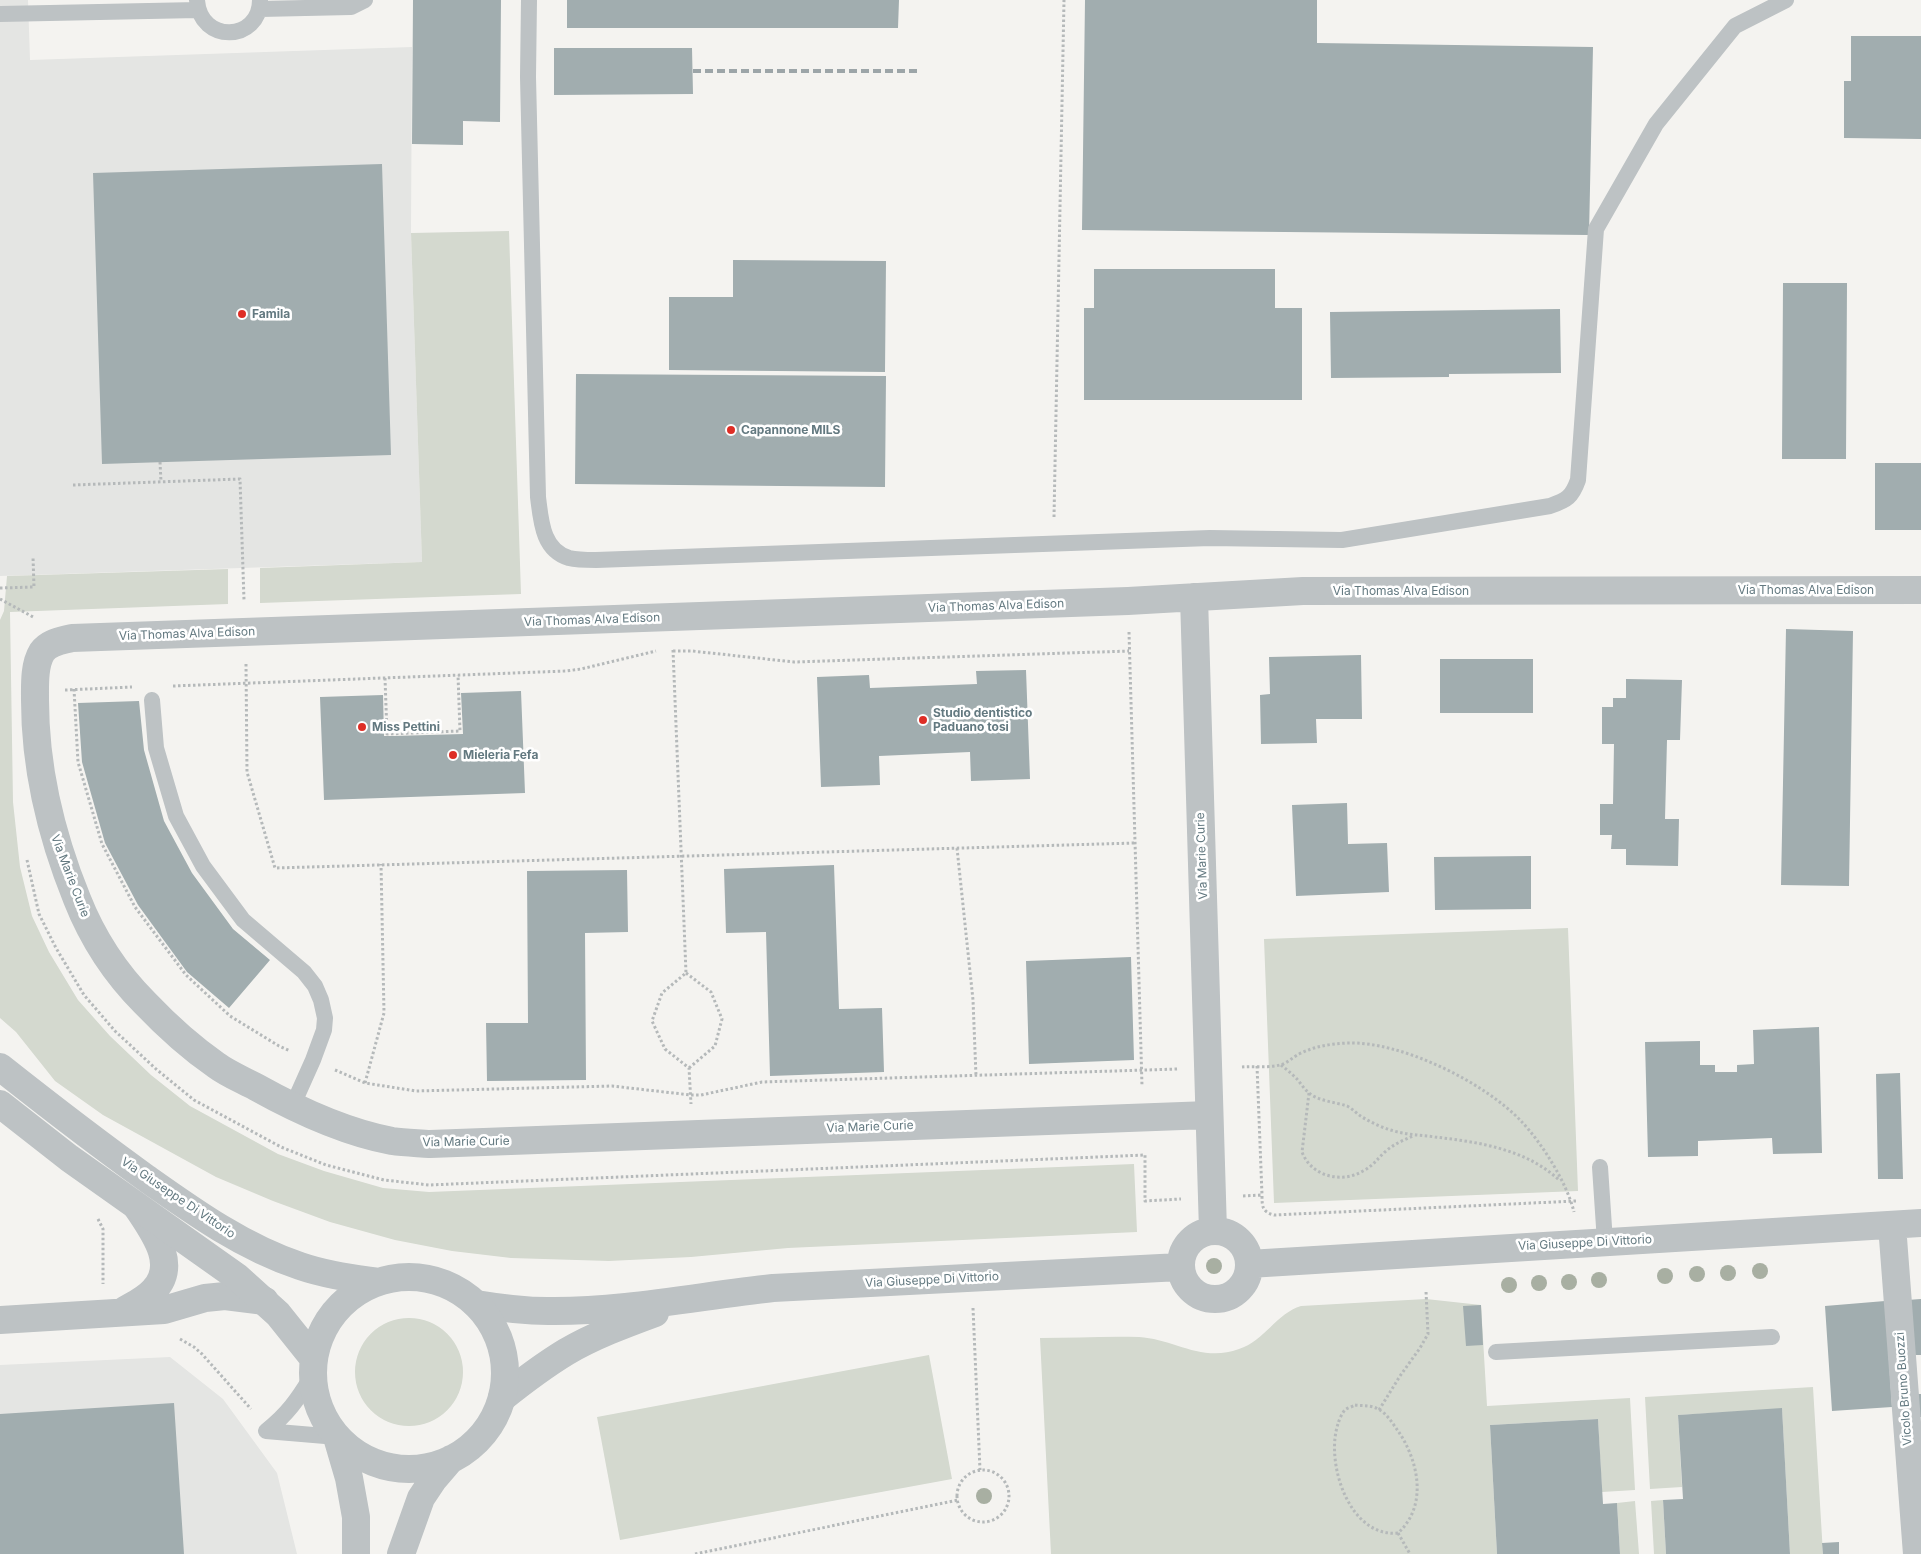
<!DOCTYPE html>
<html>
<head>
<meta charset="utf-8">
<style>
	body { margin:0 }
	canvas { display:block; background:#f4f3f0 }
</style>
</head>
<body>
<canvas width="1921" height="1554"></canvas>
<script>
const g = document.querySelector('canvas').getContext('2d');
g.lineJoin = 'round';
function fillPath(path, color) {
  g.fillStyle = color;
  g.fill(path, 'evenodd');
}
function strokePath(path, color, width, dash) {
  g.strokeStyle = color;
  g.lineWidth = width;
  g.lineCap = dash ? 'butt' : 'round';
  g.setLineDash(dash || []);
  g.stroke(path);
}
function write(font, color, halo, rows, align = 'center') {
  g.font = font + ' Inter,sans-serif';
  g.lineWidth = 5;
  g.setLineDash([]);
  g.textBaseline = 'middle';
  g.strokeStyle = halo;
  g.fillStyle = color;
  for (const [text, x, y, turn = 0] of rows) {
    g.save();
    g.translate(x, y);
    g.rotate((+turn || 0) * Math.PI / 180);
    g.textAlign = isNaN(turn) ? turn : align;
    if (halo) g.strokeText(text, 0, 0);
    g.fillText(text, 0, 0);
    g.restore();
  }
}
fillPath(new Path2D(`
	M0 0H28L30 60 412 47 411 233 422 562 0 576Z
	M170 1357 223 1399 277 1473 297 1554H0V1365Z`), '#e4e5e3');
fillPath(new Path2D(`
	M509 231 521 594 260 603V568L422 562 411 233Z
	M228 569V604L10 612 13 802 20 867 32 916 49 952 78 1000 110 1036 151 1075 190 1106 278 1154 324 1171 383 1188 429 1192 1134 1164 1137 1232 788 1248 691 1257 609 1261 511 1258 452 1251 395 1240 330 1222 273 1201 216 1177 103 1115 55 1081 16 1032 0 1018V620L4 611 7 576Z
	M1568 928 1578 1191 1274 1203 1264 939Z
	M1426 1299 1481 1305 1487 1406 1630 1398 1635 1490 1602 1492 1598 1419 1490 1425 1497 1554H1051L1040 1338C1073 1338 1106 1336 1139 1337 1174 1339 1202 1363 1239 1349 1264 1341 1277 1313 1301 1306Z
	M355 1372a54 54 0 1 1 108 0a54 54 0 1 1-108 0Z
	M929 1355 952 1479 620 1540 597 1417Z
	M1813 1387 1823 1554H1790L1782 1409 1678 1415 1682 1487 1650 1489 1645 1397Z
	M1663 1500 1666 1554H1654L1651 1501Z
	M1635 1501 1639 1554H1620L1617 1503Z`), '#d4d9cf');
fillPath(new Path2D(`
	M413 0H501L500 122 463 121V145L412 144Z
	M567 0H899L898 28H567Z
	M1085 0H1317V43L1593 47 1589 235 1082 230Z
	M1851 36H1921V139L1844 138V81H1851Z
	M554 48H692L693 94 554 95Z
	M382 164 391 455 102 464 93 173Z
	M733 260 886 261 885 372 669 370V297H733Z
	M1094 269H1275V308H1302V400H1084V308H1094Z
	M1783 283H1847L1846 459H1782Z
	M1560 309 1561 373 1449 374V377L1331 378 1330 312Z
	M576 374 886 376 885 487 575 484Z
	M1875 463H1921V530H1875Z
	M1786 629 1853 631 1849 886 1781 885Z
	M1361 655 1362 719H1316L1317 743 1261 744 1260 695 1270 694 1269 657Z
	M1440 659H1533V713H1440Z
	M1026 670 1030 779 971 781 970 752 879 756 880 785 821 787 817 677 869 675 870 688 977 684 976 671Z
	M1626 679 1682 680 1680 740H1667L1665 819H1679L1678 866 1626 865V849H1611L1612 835H1600V804H1613L1614 744H1602V707H1613V698H1626Z
	M521 691 525 793 324 800 320 697 383 695 384 736H394L463 734 461 693Z
	M139 701 144 750 164 821 192 873 233 929 270 960 229 1008 187 972 138 905 105 843 82 762 78 703Z
	M1347 803 1348 844 1387 843 1389 892 1296 896 1292 805Z
	M1531 856V909L1435 910 1434 857Z
	M834 865 839 1009 882 1008 884 1072 770 1076 766 932 726 933 724 869Z
	M627 870 628 932 585 933 586 1080 487 1081 486 1023H528L527 871Z
	M1131 957 1134 1060 1029 1064 1026 961Z
	M1819 1027 1822 1153 1773 1154 1772 1138 1698 1141V1156L1648 1157 1645 1042 1700 1041V1065H1715V1072H1737V1065L1754 1064 1753 1030Z
	M1900 1073 1903 1179H1878L1876 1074Z
	M1921 1299V1355H1911L1907 1300Z
	M1885 1301 1892 1407 1832 1411 1825 1306Z
	M1481 1305 1483 1345 1466 1346 1463 1306Z
	M1914 1394H1921V1417H1916Z
	M174 1403 184 1554H0V1414Z
	M1782 1408 1790 1554H1666L1663 1500 1683 1499 1678 1415Z
	M1598 1419 1603 1504 1617 1503 1620 1554H1497L1490 1425Z
	M1839 1542V1554H1823L1822 1543Z`), '#a1adaf');
strokePath(new Path2D(`
	M160 462 161 482
	M73 485 240 479 244 600
	M1054 517 1064 0
	M0 588 34 587 33 557
	M0 599 35 618
	M1129 632 1142 1086
	M673 650 686 973 662 993 652 1021 665 1049 689 1068 691 1104
	M673 651H692L794 662 1129 651
	M246 664 247 772 275 868 1135 843
	M385 678 387 734 460 731 458 675
	M173 686 566 671 581 669 656 651
	M74 689 78 762 102 844 135 907 186 975 230 1016 279 1046 290 1051
	M65 690 132 687
	M957 848 973 1000 976 1076
	M27 860 39 914 56 948 84 995 115 1031 156 1069 194 1100 281 1147 326 1165 384 1180 429 1185 1145 1155V1201L1181 1199
	M686 973 711 992 722 1019 715 1046 689 1068
	M1281 1065C1286 1069 1291 1073 1296 1078 1300 1082 1303 1088 1308 1092 1317 1101 1335 1102 1347 1106 1353 1109 1357 1114 1362 1117 1372 1123 1383 1128 1394 1131 1408 1135 1421 1135 1435 1137 1478 1142 1526 1149 1559 1180
	M1257 1066 1262 1195
	M1242 1067C1254 1066 1268 1068 1280 1065 1286 1064 1293 1057 1299 1054 1315 1046 1330 1044 1347 1043 1401 1041 1484 1082 1521 1121 1542 1143 1567 1183 1574 1212
	M335 1070 365 1083 416 1091 612 1086 691 1095H701L762 1082 1178 1069
	M365 1083 384 1013 381 864
	M1309 1093 1302 1152C1311 1176 1341 1184 1363 1171 1373 1166 1378 1158 1386 1151 1394 1144 1404 1140 1413 1136
	M1243 1196 1262 1195C1262 1206 1262 1212 1274 1215L1576 1201
	M98 1219 103 1229V1284
	M973 1308 980 1470
	M180 1339 194 1347 202 1354 251 1409
	M1355 1405C1363 1406 1371 1405 1378 1409 1386 1413 1391 1421 1396 1428 1418 1458 1429 1505 1398 1533 1349 1538 1325 1462 1338 1424 1339 1420 1342 1413 1345 1410 1347 1408 1352 1407 1355 1405Z
	M1379 1410 1400 1376 1420 1348 1428 1334 1426 1291
	M957 1496a26 26 0 1 1 52 0a26 26 0 1 1-52 0Z
	M1398 1533 1410 1554
	M695 1554 958 1500`), '#b5b9ba', 3, [2.5, 2.5]);
strokePath(new Path2D(`
	M197 0C200 44 260 42 260 0
	M529 0 528 77 538 497C541 520 542 550 569 558 577 560 587 560 596 560L1210 538 1342 540 1550 506C1567 500 1572 497 1578 480L1596 229 1656 124 1735 26 1786 0
	M260 9 351 7 365 0
	M0 14 198 10
	M152 700 156 748 176 816 203 866 243 920 304 972 315 986 321 1000 325 1018 324 1030 313 1060 292 1107
	M1600 1167 1605 1242
	M1496 1352 1772 1337
	M312 1376C298 1399 287 1415 266 1431L337 1437`), '#bdc2c4', 16);
strokePath(new Path2D(`
	M1194 597 1213 1231
	M1209 1115 430 1144C418 1143 405 1143 392 1141 344 1132 299 1111 256 1087 243 1080 228 1074 216 1065 190 1047 166 1025 145 1003 116 974 92 937 77 899 51 835 35 769 35 700 35 685 34 665 42 652 49 642 61 641 72 638L1128 601 1303 591 1921 590
	M1892 1225 1917 1554
	M1181 1265a34 34 0 1 1 68 0a34 34 0 1 1-68 0Z
	M1249 1264 1921 1223
	M476 1304C500 1308 524 1311 548 1311 624 1312 699 1296 773 1288L1180 1267
	M122 1312C133 1305 145 1300 154 1290 179 1264 152 1230 137 1207
	M0 1320 164 1310 205 1298 225 1296 265 1301
	M502 1398C522 1382 543 1366 566 1352 593 1336 625 1324 655 1313`), '#bdc2c4', 28);
strokePath(new Path2D(`
	M0 1067C48 1105 96 1142 146 1178 194 1212 243 1247 300 1266 326 1275 352 1278 379 1282
	M0 1104 69 1158 237 1277 278 1314 314 1359
	M313 1373a96 96 0 1 1 192 0a96 96 0 1 1-192 0Z
	M337 1437 349 1478 356 1517V1554
	M401 1554 421 1498 433 1480 451 1459`), '#bdc2c4', 28);
strokePath(new Path2D(`
	M693 71H917`), '#9ca5a8', 4, [8, 4]);
g.fillStyle = '#a8afa2';
for (const [x, y] of [
	[1214,1266],
	[1760,1271],
	[1728,1273],
	[1697,1274],
	[1665,1276],
	[1599,1280],
	[1569,1282],
	[1539,1283],
	[1509,1285],
	[984,1496]
]) {
  g.beginPath();
  g.arc(x, y, 8, 0, 2 * Math.PI);
  g.fill();
}
for (const [x, y, r, color] of [
	[242,314,5,"#de2e26"],
	[731,430,5,"#de2e26"],
	[923,720,5,"#de2e26"],
	[362,727,5,"#de2e26"],
	[453,755,5,"#de2e26"]
]) {
  const dot = new Path2D();
  dot.arc(x, y, r, 0, 2 * Math.PI);
  g.fillStyle = color;
  g.fill(dot);
  strokePath(dot, '#fff', 2);
}
write('bold 12px', '#637980', '#fff', [
	["Famila",252,314],
	["Capannone MILS",741,430],
	["Studio dentistico",933,713],
	["Paduano tosi",933,727],
	["Miss Pettini",372,727],
	["Mieleria Fefa",463,755]
], 'left');
write('12px', '#637980', '#fff', [
	["Via Thomas Alva Edison",1806,590],
	["Via Thomas Alva Edison",1401,591],
	["Via Thomas Alva Edison",996,606,-2],
	["Via Thomas Alva Edison",592,620,-2],
	["Via Thomas Alva Edison",187,634,-2],
	["Via Marie Curie",1202,856,-92],
	["Via Marie Curie",70,876,69],
	["Via Marie Curie",870,1127,-2],
	["Via Marie Curie",466,1142,-1],
	["Via Giuseppe Di Vittorio",178,1198,34],
	["Via Giuseppe Di Vittorio",1585,1243,-3],
	["Via Giuseppe Di Vittorio",932,1280,-3],
	["Vicolo Bruno Buozzi",1904,1389,-94]
]);
</script>
</body>
</html>
